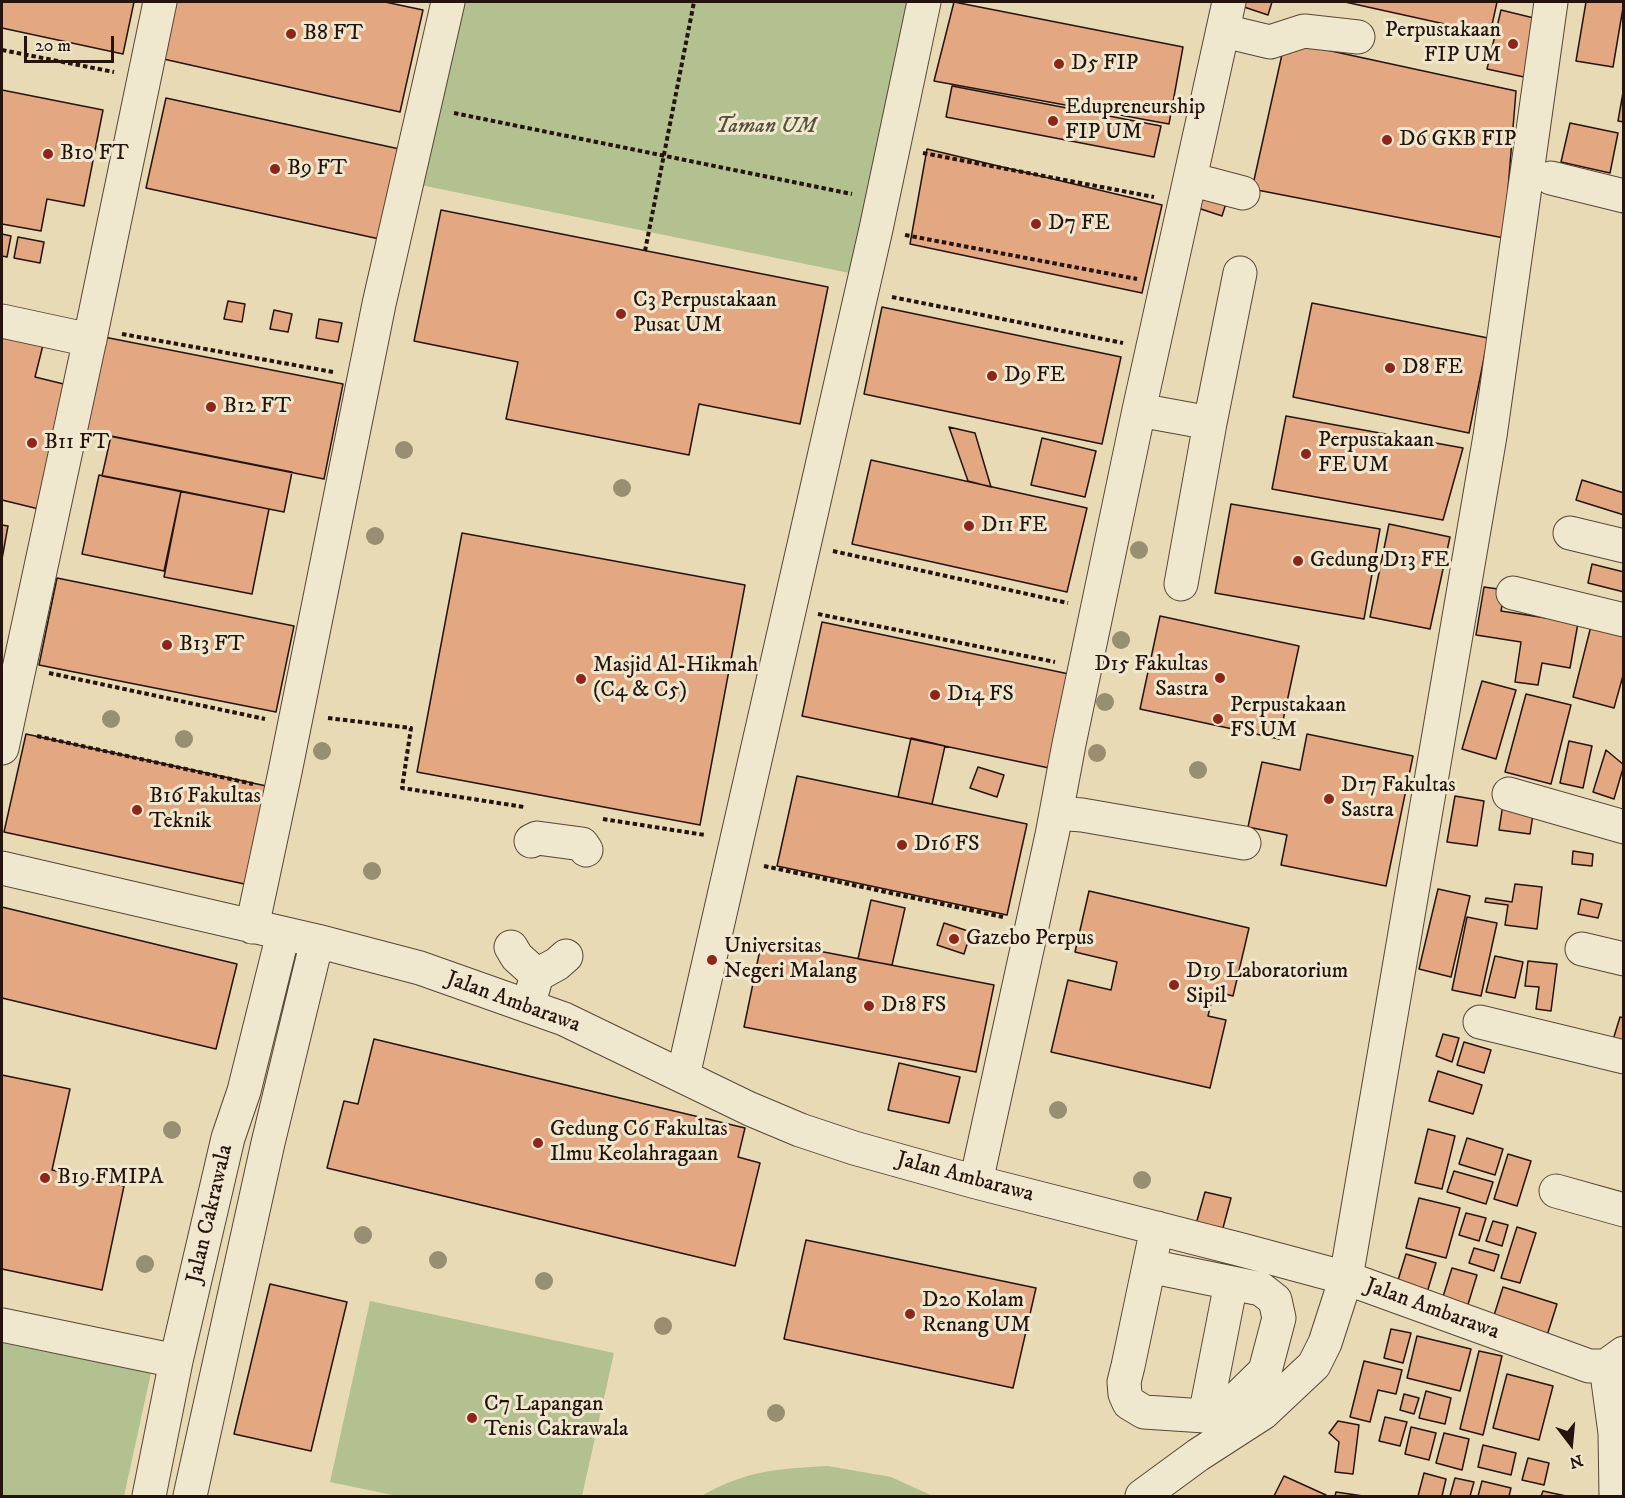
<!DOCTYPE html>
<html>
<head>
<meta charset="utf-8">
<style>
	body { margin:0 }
	#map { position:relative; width:1625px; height:1498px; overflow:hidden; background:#e8dab5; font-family:"IM FELL DW Pica",serif }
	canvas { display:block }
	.frame { position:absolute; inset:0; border:3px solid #25140d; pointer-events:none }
	.north { position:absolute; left:1541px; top:1414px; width:60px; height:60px; -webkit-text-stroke:4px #f0e7cf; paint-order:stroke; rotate:164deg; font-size:16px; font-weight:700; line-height:24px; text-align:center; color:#25140d }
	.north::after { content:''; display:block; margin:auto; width:21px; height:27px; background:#25140d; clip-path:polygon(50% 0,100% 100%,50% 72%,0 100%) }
	.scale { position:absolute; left:24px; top:36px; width:90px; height:27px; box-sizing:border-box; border:3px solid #25140d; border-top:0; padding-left:8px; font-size:18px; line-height:21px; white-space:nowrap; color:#25140d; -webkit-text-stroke:4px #f0e7cf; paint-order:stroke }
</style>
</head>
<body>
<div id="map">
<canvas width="1625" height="1498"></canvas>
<div class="frame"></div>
<div class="north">N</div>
<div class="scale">20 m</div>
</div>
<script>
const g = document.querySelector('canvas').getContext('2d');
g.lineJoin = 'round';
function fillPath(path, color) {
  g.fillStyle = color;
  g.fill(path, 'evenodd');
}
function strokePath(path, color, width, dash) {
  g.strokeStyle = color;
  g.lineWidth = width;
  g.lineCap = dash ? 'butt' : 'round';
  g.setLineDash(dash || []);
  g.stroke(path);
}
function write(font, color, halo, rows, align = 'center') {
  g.font = font + ' "IM FELL DW Pica",serif';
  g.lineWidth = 6;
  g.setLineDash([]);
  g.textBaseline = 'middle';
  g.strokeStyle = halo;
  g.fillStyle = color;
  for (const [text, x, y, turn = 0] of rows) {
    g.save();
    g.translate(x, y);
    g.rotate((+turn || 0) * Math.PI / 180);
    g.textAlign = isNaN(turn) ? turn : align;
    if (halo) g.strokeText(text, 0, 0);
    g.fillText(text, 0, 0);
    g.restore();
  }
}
fillPath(new Path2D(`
	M447 2H922L864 276 406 182Z
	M370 1301 614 1353 582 1496H397L330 1482Z
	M3 1343 151 1373 124 1496H2V1351Z
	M828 1466 891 1477 933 1496H701C748 1470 776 1469 828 1466Z`), '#b3c08f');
const building = new Path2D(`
	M2 2H134L123 54 2 28Z
	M171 2H385L423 10 400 112 159 58Z
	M954 2 1183 47 1169 124 934 81Z
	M1242 2H1272L1268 15 1241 6Z
	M1345 2H1497L1490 34Z
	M1586 2H1624L1613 67 1576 61Z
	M1501 10 1538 19 1524 77 1487 69Z
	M1285 41 1516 91 1504 238 1252 189Z
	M952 86 1161 126 1154 157 946 117Z
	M1624 87V122L1618 121Z
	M2 90 103 110 84 206 47 199 41 231 2 224Z
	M166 98 404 150 384 240 146 188Z
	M1570 123 1618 133 1610 173 1561 162Z
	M927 149 1162 205 1142 293 910 244Z
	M1203 186 1229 194 1222 216 1195 207Z
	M441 210 828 287 800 424 699 404 689 455 506 419 518 362 414 341Z
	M2 234 11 236 7 257 2 256Z
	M18 237 44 242 40 263 14 258Z
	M228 301 245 304 242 322 224 319Z
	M1312 303 1488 338 1469 433 1293 397Z
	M882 307 1121 357 1102 444 864 394Z
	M274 310 292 314 288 332 270 329Z
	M319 319 342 323 338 342 316 338Z
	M2 332 44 341 35 377 76 387 47 511 2 500Z
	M99 336 343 384 324 479 79 430Z
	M1286 416 1463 448 1443 520 1272 489Z
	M949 427 975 433 991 487 968 481Z
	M111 436 292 472 284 512 102 476Z
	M1042 438 1096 451 1085 497 1031 485Z
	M871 460 1087 508 1067 592 852 544Z
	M99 475 181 491 164 571 82 554Z
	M1582 480 1624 493V515L1576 500Z
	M181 491 269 509 252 594 164 577Z
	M1231 504 1380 529 1364 619 1215 593Z
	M1389 524 1450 537 1430 629 1370 617Z
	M2 525 8 526 2 559Z
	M462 533 745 585 700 825 417 772Z
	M1592 564 1624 572V592L1588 583Z
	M57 578 294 626 276 712 39 665Z
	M1484 587 1505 590 1501 611 1578 623 1570 668 1542 663 1538 685 1515 682 1521 642 1476 635Z
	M1160 616 1299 646 1279 739 1140 709Z
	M822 622 1069 674 1049 768 802 716Z
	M1592 622 1624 630V672L1614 708 1573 697Z
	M1482 681 1516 690 1496 759 1462 749Z
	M1526 694 1571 705 1551 784 1505 772Z
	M26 734 271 787 249 885 4 832Z
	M1307 734 1413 756 1386 886 1281 865 1287 835 1248 827 1262 762 1300 770Z
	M911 738 945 746 932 804 898 797Z
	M1569 741 1592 746 1583 788 1560 783Z
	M1606 750 1624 765 1614 799 1593 792Z
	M978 767 1004 775 997 797 970 788Z
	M797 776 1027 824 1007 915 777 866Z
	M1455 796 1484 801 1477 846 1447 842Z
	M1503 804 1534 808 1530 834 1499 830Z
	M1573 851 1593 854 1592 866 1572 864Z
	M1515 884 1542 887 1537 929 1505 925 1508 905 1485 902 1486 898 1512 902Z
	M1438 889 1470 896 1451 977 1419 969Z
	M1089 891 1249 928 1233 996 1214 991 1208 1016 1226 1020 1210 1088 1051 1052 1068 980 1111 990 1117 962 1075 952Z
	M1581 899 1602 904 1598 918 1578 914Z
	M871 900 905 908 892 965 858 959Z
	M2 907 237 964 216 1049 2 998Z
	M1467 917 1497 923 1481 996 1452 990Z
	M944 923 971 932 964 954 937 945Z
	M762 940 994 985 976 1072 744 1027Z
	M1495 956 1523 962 1515 998 1486 992Z
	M1528 961 1557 964 1551 1011 1536 1009 1539 987 1525 986Z
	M1620 1017 1624 1018V1047L1613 1040Z
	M1443 1034 1459 1038 1452 1062 1436 1056Z
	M374 1039 745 1128 738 1157 760 1163 735 1266 327 1168 344 1101 358 1104Z
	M1464 1042 1491 1050 1484 1073 1457 1065Z
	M899 1063 960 1077 949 1123 888 1110Z
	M1438 1071 1482 1085 1473 1114 1429 1101Z
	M2 1075 70 1089 52 1170 124 1186 102 1290 2 1269Z
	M1428 1129 1455 1136 1442 1189 1415 1183Z
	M1467 1138 1503 1149 1495 1175 1459 1164Z
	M1508 1154 1531 1161 1517 1206 1494 1199Z
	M1454 1171 1493 1182 1486 1204 1447 1192Z
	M1205 1192 1231 1198 1216 1254 1189 1249Z
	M1419 1198 1460 1208 1446 1258 1406 1248Z
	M1466 1213 1486 1218 1479 1241 1459 1235Z
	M1493 1221 1508 1225 1502 1246 1486 1241Z
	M1517 1227 1536 1233 1520 1283 1501 1278Z
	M806 1240 1036 1288 1013 1388 784 1339Z
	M1474 1248 1499 1255 1494 1271 1469 1263Z
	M1406 1254 1436 1263 1425 1299 1395 1290Z
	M1452 1268 1477 1275 1466 1311 1441 1303Z
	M270 1284 347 1302 311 1451 234 1434Z
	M1503 1287 1557 1304 1545 1342 1491 1325Z
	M1391 1329 1411 1333 1403 1363 1384 1358Z
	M1417 1336 1471 1349 1460 1391 1407 1378Z
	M1479 1351 1502 1356 1483 1435 1460 1429Z
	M1364 1361 1402 1370 1396 1394 1378 1390 1370 1422 1350 1417Z
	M1507 1374 1553 1386 1539 1440 1493 1428Z
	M1426 1391 1451 1398 1445 1424 1419 1418Z
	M1404 1394 1419 1398 1414 1414 1400 1410Z
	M1385 1417 1407 1422 1400 1446 1379 1441Z
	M1338 1421 1359 1425 1353 1474 1335 1472 1339 1442 1329 1433Z
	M1411 1427 1436 1433 1429 1460 1405 1454Z
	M1444 1433 1469 1439 1462 1470 1436 1463Z
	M1483 1445 1516 1453 1511 1475 1478 1467Z
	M1528 1458 1549 1463 1544 1485 1522 1480Z
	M1424 1473 1446 1479 1442 1496H1418Z
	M1284 1476 1326 1495 1325 1496H1274Z
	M1455 1478 1474 1482 1470 1496H1450Z
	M1482 1481 1511 1488 1509 1496H1478Z
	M1543 1491 1566 1496H1541Z
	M1336 1492 1363 1496H1335Z`);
fillPath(building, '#e3a881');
strokePath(building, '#25140d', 1.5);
const minor = new Path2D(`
	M1224 31 1270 42 1304 31 1358 37
	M1551 178 1624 196
	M1190 179 1243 193
	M2 321 90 340
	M1139 410 1210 423 1240 273
	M1570 533 1624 546
	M1181 584 1210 423
	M1513 593 1624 620
	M2 748 91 334 160 2
	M1509 794 1624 827
	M1056 813 1082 815 1244 843
	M531 841 537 838 582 844 586 850
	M2 868 317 941 420 968 564 1019 750 1109 800 1130 854 1148 976 1182 1242 1250 1346 1278 1589 1366H1606L1624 1353
	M252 927 285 772 379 304 448 2
	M511 947 517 957 537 975
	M1582 949 1624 959
	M528 1006 537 975 557 964 566 956
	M1480 1022 1624 1057
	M683 1076 876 229 924 2
	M976 1182 1052 835 1069 744 1139 410 1229 2
	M1556 1191 1624 1210
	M1149 1266 1261 1289 1275 1300 1279 1318 1265 1371 1223 1412 1205 1416 1144 1412 1129 1403 1125 1394 1124 1382 1128 1366 1157 1228
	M2 1325 176 1361
	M1606 1366 1615 1433 1616 1496
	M1205 1416 1231 1283
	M149 1496 176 1361 228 1138 244 1091 283 934
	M190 1496 268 1143 317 941
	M1142 1496 1198 1455 1263 1413 1314 1365 1325 1343 1346 1278 1490 436 1551 2`);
strokePath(minor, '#564637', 35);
strokePath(new Path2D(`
	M2 50 114 72
	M454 113 852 194
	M923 153 1154 197
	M905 235 1137 279
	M645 251 694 2
	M892 297 1123 343
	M122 334 333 372
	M833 551 1068 603
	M818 614 1055 662
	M49 673 265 719
	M328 718 411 728 402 788 524 807
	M37 736 253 784
	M603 819 705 835
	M764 866 1003 917`), '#25140d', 4, [4.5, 3]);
strokePath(minor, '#f0e7cf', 33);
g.fillStyle = '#988e71';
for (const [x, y] of [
	[404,450],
	[622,488],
	[375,536],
	[1139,550],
	[1121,640],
	[1105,702],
	[111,719],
	[184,739],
	[322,751],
	[1097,753],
	[1198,770],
	[372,871],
	[1058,1110],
	[172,1130],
	[1142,1180],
	[363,1235],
	[438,1260],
	[145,1264],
	[544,1281],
	[663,1326],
	[776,1413]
]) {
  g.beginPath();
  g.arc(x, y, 9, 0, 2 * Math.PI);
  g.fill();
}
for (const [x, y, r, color] of [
	[291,34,6,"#8f2418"],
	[1513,44,6,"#8f2418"],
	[1059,64,6,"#8f2418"],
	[1053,121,6,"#8f2418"],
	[1387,140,6,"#8f2418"],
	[48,154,6,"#8f2418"],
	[275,169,6,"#8f2418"],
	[1036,224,6,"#8f2418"],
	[621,314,6,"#8f2418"],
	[1390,368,6,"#8f2418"],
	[992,376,6,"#8f2418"],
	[211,407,6,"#8f2418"],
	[32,443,6,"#8f2418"],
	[1306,454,6,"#8f2418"],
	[969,526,6,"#8f2418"],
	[1298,561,6,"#8f2418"],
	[167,645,6,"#8f2418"],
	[1220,678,6,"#8f2418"],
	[581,679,6,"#8f2418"],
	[935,695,6,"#8f2418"],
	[1218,719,6,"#8f2418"],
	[1329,799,6,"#8f2418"],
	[137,810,6,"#8f2418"],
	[902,845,6,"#8f2418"],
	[954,939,6,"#8f2418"],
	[712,960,6,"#8f2418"],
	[1174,985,6,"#8f2418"],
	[869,1006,6,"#8f2418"],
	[538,1143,6,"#8f2418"],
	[45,1178,6,"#8f2418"],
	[910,1314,6,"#8f2418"],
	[472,1418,6,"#8f2418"]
]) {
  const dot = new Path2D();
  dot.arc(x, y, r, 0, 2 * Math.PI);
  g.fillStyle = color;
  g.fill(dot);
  strokePath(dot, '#f0e7cf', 2);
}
write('22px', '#25140d', '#f0e7cf', [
	["Perpustakaan",1501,31,"right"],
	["FIP UM",1501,56,"right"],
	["B8 FT",303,34],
	["D5 FIP",1071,64],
	["Edupreneurship",1065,108],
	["FIP UM",1065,133],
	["D6 GKB FIP",1399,140],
	["B10 FT",60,154],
	["B9 FT",287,169],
	["D7 FE",1048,224],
	["C3 Perpustakaan",633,301],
	["Pusat UM",633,326],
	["D8 FE",1402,368],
	["D9 FE",1004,376],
	["B12 FT",223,407],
	["Perpustakaan",1318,441],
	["FE UM",1318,466],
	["B11 FT",44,443],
	["D11 FE",981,526],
	["Gedung D13 FE",1310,561],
	["B13 FT",179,645],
	["D15 Fakultas",1208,665,"right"],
	["Sastra",1208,690,"right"],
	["Masjid Al-Hikmah",593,666],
	["(C4 & C5)",593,691],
	["D14 FS",947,695],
	["Perpustakaan",1230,706],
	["FS UM",1230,731],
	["D17 Fakultas",1341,786],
	["Sastra",1341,811],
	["B16 Fakultas",149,797],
	["Teknik",149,822],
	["D16 FS",914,845],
	["Gazebo Perpus",966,939],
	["Universitas",724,947],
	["Negeri Malang",724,972],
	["D19 Laboratorium",1186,972],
	["Sipil",1186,997],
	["D18 FS",881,1006],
	["Gedung C6 Fakultas",550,1130],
	["Ilmu Keolahragaan",550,1155],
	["B19 FMIPA",57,1178],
	["D20 Kolam",922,1301],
	["Renang UM",922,1326],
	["C7 Lapangan",484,1405],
	["Tenis Cakrawala",484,1430]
], 'left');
write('italic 22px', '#57503a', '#f0e7cf', [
	["Taman UM",766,127]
]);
write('22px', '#25140d', '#f0e7cf', [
	["Jalan Ambarawa",513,1003,20],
	["Jalan Ambarawa",965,1178,15],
	["Jalan Cakrawala",211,1214,-77],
	["Jalan Ambarawa",1432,1310,20]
]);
</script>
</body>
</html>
